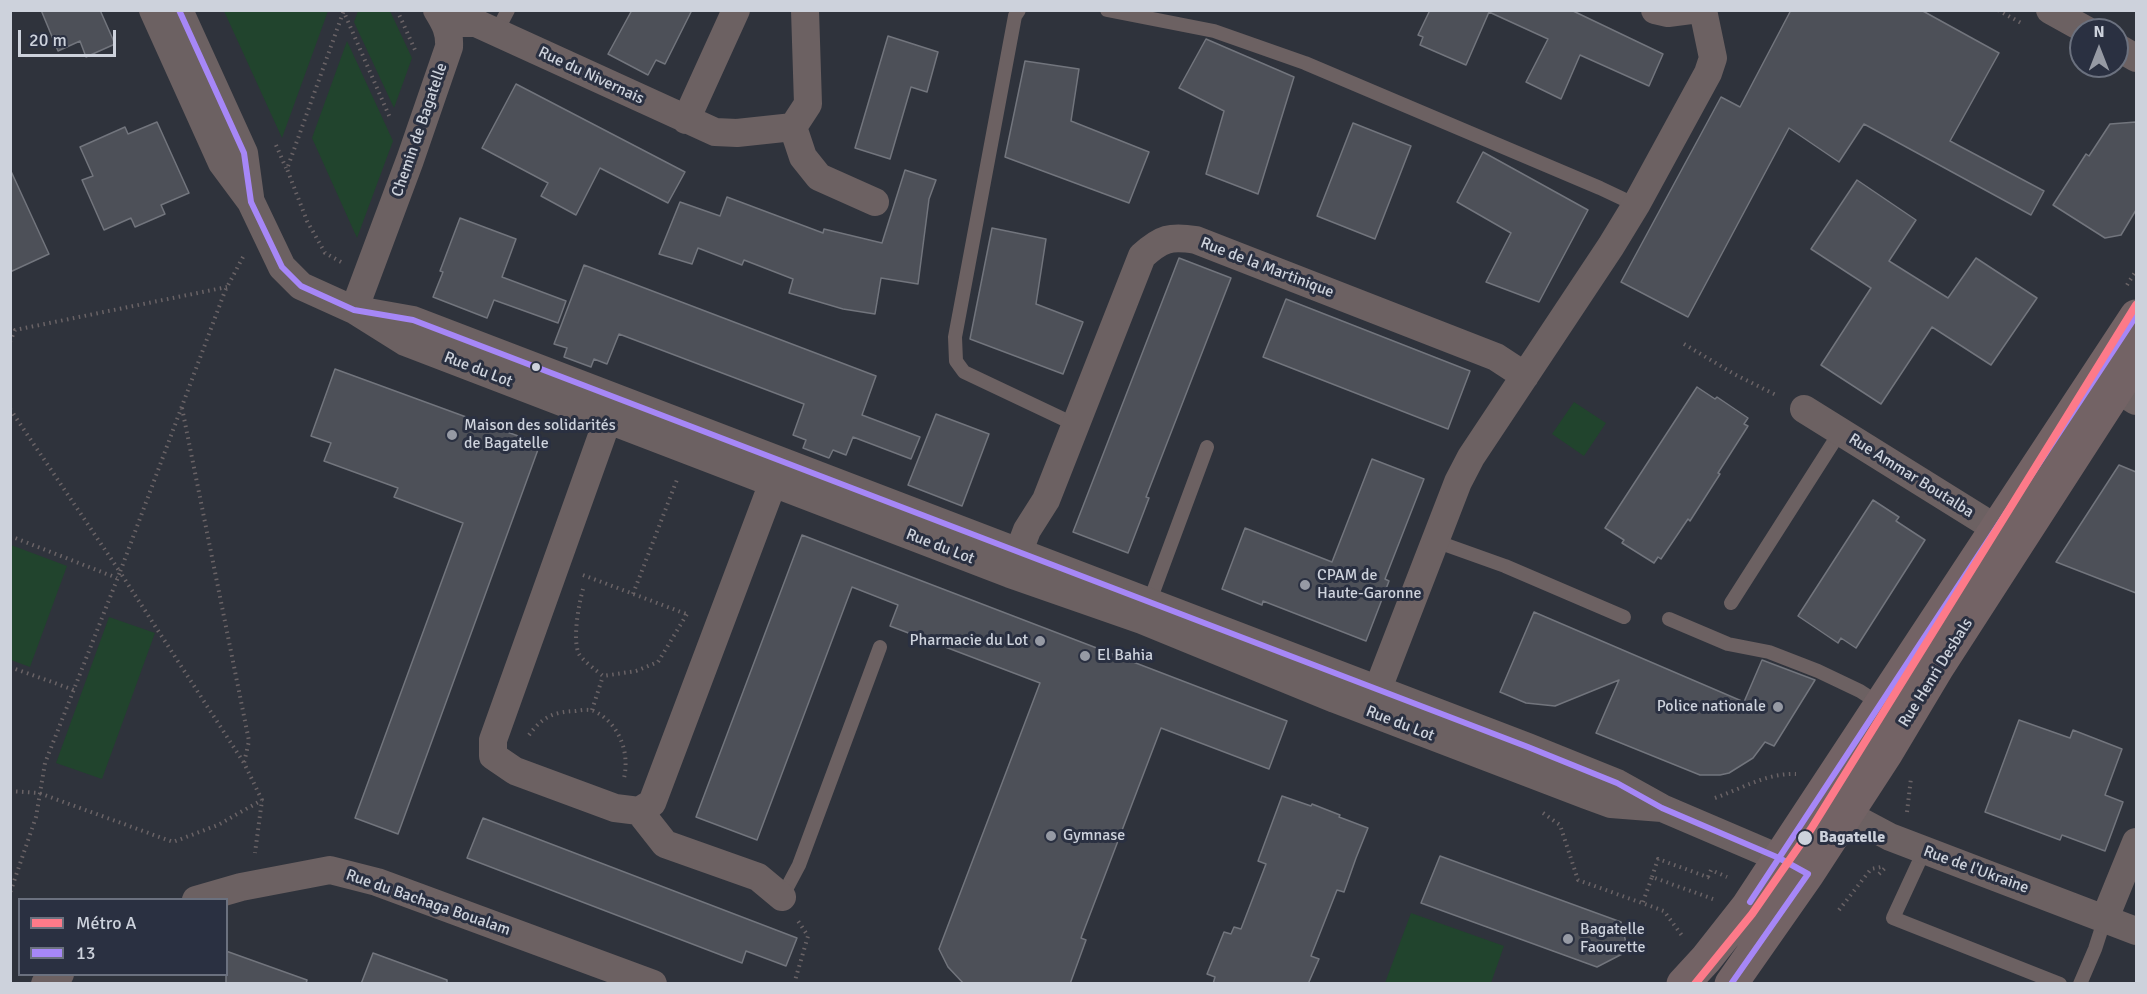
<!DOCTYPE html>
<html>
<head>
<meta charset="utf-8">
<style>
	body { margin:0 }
	#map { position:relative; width:2147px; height:994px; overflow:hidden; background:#2f333c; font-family:Signika,sans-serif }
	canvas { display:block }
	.frame { position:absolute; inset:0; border:12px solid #cdd2dc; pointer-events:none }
	.legend { position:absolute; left:18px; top:898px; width:210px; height:78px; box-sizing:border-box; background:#2a3041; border:2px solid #6b717f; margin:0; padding:8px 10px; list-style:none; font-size:18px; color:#cdd2dc }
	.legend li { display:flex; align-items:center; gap:12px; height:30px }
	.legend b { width:30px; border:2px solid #6b717f }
	.north { position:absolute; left:2069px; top:18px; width:60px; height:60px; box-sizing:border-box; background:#2a3041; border:2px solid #6b717f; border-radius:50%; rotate:0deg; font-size:16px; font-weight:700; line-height:24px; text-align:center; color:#cdd2dc }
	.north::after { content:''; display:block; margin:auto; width:21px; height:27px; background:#969aa4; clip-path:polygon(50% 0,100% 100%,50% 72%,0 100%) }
	.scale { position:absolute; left:18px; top:30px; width:98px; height:27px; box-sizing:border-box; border:3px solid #cdd2dc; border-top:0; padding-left:8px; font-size:18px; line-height:21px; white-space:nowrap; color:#cdd2dc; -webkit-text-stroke:4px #2a3041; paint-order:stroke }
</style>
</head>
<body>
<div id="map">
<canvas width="2147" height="994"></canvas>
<div class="frame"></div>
<ul class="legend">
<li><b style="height:8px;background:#fd7a89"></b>Métro A</li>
<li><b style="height:8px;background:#a687f7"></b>13</li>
</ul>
<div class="north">N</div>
<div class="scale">20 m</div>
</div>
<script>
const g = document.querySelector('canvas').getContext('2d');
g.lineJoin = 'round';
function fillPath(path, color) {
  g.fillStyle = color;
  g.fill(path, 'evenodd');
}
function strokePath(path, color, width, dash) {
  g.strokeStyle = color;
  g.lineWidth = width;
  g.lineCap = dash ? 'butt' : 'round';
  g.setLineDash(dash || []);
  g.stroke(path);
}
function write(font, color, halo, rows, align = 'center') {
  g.font = font + ' Signika,sans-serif';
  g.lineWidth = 6;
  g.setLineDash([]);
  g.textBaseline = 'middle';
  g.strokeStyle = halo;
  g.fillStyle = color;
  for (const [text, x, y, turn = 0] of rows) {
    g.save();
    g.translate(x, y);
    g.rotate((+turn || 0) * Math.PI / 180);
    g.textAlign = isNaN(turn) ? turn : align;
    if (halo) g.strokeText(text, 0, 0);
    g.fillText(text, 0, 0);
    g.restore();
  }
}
fillPath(new Path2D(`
	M224 11H328L282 138Z
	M358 11H390L412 58 394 108 354 22Z
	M347 41 393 141 357 238 312 138Z
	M1574 402 1606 423 1584 456 1552 434Z
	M11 545 67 566 30 667 11 660Z
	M109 617 155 633 102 779 56 763Z
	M1411 913 1504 946 1491 983H1385Z`), '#21442d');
const building = new Path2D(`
	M41 10H100L115 44 86 57 80 41 58 51Z
	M632 10H692L665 64 656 60 648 75 608 54Z
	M1430 10H1571L1663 54 1649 86 1580 55 1561 99 1526 82 1548 39 1489 12 1466 65 1420 45 1423 37 1418 35Z
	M1791 10H1921L1999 53 1950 141 2044 191 2031 215 1864 124 1839 162 1789 128 1688 317 1621 282 1721 97 1740 107Z
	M888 36 938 52 927 92 911 87 890 159 855 148Z
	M1206 39 1294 77 1258 194 1206 174 1224 111 1179 88Z
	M1025 61 1079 69 1071 121 1149 152 1129 203 1005 157Z
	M516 84 685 172 668 203 600 168 576 215 541 196 548 183 482 148Z
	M157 122 189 193 161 205 165 214 135 227 131 218 104 230 82 180 93 176 80 147 125 127 128 134Z
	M2136 122V210L2121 235 2105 238 2053 205 2086 154 2089 156 2110 124Z
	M1353 123 1411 146 1375 239 1317 216Z
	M1483 152 1588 210 1539 302 1486 282 1511 233 1457 202Z
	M10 169 49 254 10 272Z
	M905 170 936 180 929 199 918 284 881 278 875 314 843 309 789 293 793 279 744 260 742 265 698 248 692 264 659 254 680 202 720 216 727 197 823 233 824 229 882 243Z
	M1857 180 1916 220 1889 261 1948 298 1976 258 2037 298 1991 365 1932 327 1881 404 1821 365 1871 288 1811 249Z
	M460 218 516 239 502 277 566 301 558 323 494 300 487 318 433 297 443 272 440 271Z
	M992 228 1046 239 1036 304 1083 322 1063 374 970 339Z
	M1179 258 1231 278 1146 497 1149 498 1128 553 1073 532Z
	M584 265 876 376 862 415 920 437 911 459 853 437 846 455 833 450 829 458 803 448 806 440 793 435 804 404 619 334 607 364 594 359 591 367 564 357 567 348 554 344Z
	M1286 299 1470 371 1448 429 1263 357Z
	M335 369 540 444 398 834 355 818 463 523 394 497 398 488 324 461 331 443 311 436Z
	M1697 387 1715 399 1717 397 1748 418 1744 424 1748 426 1718 473 1720 474 1690 521 1688 519 1661 559 1658 557 1654 563 1622 543 1624 540 1605 528Z
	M936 414 989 434 962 506 908 485Z
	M1372 459 1424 479 1385 579 1389 581 1366 641 1263 601 1262 605 1222 589 1245 528 1332 562Z
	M2119 465 2136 472V593L2056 562Z
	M1873 500 1899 517 1896 521 1925 540 1856 648 1841 638 1838 643 1798 616Z
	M802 535 1287 721 1269 769 1161 728 1081 938 1086 940 1070 984H964L948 967 939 949 1040 683 890 626 898 605 852 587 757 840 696 817Z
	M1534 612 1744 702 1762 660 1815 680 1774 746 1765 742 1753 758 1729 773 1720 775H1700L1596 733 1619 680 1555 706 1526 703 1500 692Z
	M2019 720 2070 738 2073 730 2122 749 2105 795 2123 802 2105 851 2062 835 2060 840 1985 812Z
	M1282 796 1311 806 1312 804 1340 815 1339 817 1368 828 1356 858 1344 892 1337 890 1311 956 1319 959 1308 984H1213L1215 977 1207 974 1224 932 1231 934 1234 927 1241 929 1266 864 1258 861Z
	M483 818 797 938 786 966 746 951 742 963 467 858Z
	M1440 856 1621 922 1628 951 1597 967 1421 903Z
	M226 951 307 980 306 984H226Z
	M373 953 447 980V984H361Z`);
fillPath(building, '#4d5058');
strokePath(building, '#72757d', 1.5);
strokePath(new Path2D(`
	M343 10 391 120
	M397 10 415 50
	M1998 10 2021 23
	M276 145 286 168
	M243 257 225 291 120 572 244 763 262 800 255 853
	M341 262 325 253 307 221 287 169 344 10
	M2127 285 2136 271
	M10 342 15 330 227 287
	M1684 344 1734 374 1778 396
	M182 408 249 741 244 763
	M10 409 120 572 45 763 36 817 10 893
	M10 536 117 578
	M583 575 689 615
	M583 589C579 603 572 640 579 654 582 660 597 671 603 676L636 671 658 662 687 614
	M633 594 678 477
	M10 667 74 690
	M592 710 603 676
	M529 735C543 716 554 712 576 711 582 710 589 709 594 711 619 723 630 752 624 778
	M10 791 39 793 173 842 218 825 262 800
	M1715 798C1743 788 1767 773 1796 774
	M1907 812 1911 778
	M1543 813 1560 825 1578 880 1664 911 1683 937
	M1879 874 1885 868
	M1652 877 1658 859 1713 879
	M1708 877 1711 870 1727 877
	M1643 902 1652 877 1713 899
	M1839 910 1871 869 1881 867
	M794 984 808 936 798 921`), '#6a6366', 4, [1.5, 4.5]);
strokePath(new Path2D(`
	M1019 10 1015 16 955 337 956 361 964 372 1076 425
	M1107 10 1214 31 1305 63 1600 188 1636 205
	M496 33 508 10
	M1435 541 1505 566 1624 617
	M1149 603 1207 447
	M1731 603 1840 432
	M1669 619 1728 644 1769 652 1818 671 1860 691 1880 704
	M1924 851 1893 918 2060 984
	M782 897 799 865 880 647
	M2080 984 2095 949 2105 918`), '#6c6162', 14);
strokePath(new Path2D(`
	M153 10 222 163 251 202 282 267 301 286 354 310 405 342 1010 574 1142 620 1335 699 1586 795 1611 804 1662 808
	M179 10 244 153 250 197
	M1655 10 1668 13 1691 10
	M2050 10 2086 30
	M445 23H476L715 132 737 133 793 127 803 157 819 177 875 202
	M2117 47 2136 58
	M686 120 736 10
	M793 127 808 104 805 10
	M354 310 410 160 449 47C450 32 445 23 437 10
	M368 312 413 320 1528 747 1617 783 1662 808 1779 858 1799 869
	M2099 378 2136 401
	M614 402 493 740V756L515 771 615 808 639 811 652 803 780 464
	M1804 409 2016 541
	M1013 567 1027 530 1046 500 1142 256C1162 238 1170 236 1196 240L1496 357 1525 376
	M1372 704 1458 482 1471 457 1611 246 1636 205 1708 73 1713 58 1703 10
	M1828 804 1890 837 2136 931
	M639 811 665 844 758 877 782 897
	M196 900 241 887 330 870 377 882 653 984
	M2105 918 2136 842
	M45 984 60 974`), '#6c6162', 28);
strokePath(new Path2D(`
	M1683 984 1706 959 1747 907 2136 316
	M1731 984 1808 874 1886 754 1938 667 2136 360`), '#736365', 33);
strokePath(new Path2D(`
	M179 10 244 153 251 202 282 267 301 286 354 310 413 320 1528 747 1617 783 1662 808 1779 858 1808 874 1731 984
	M1750 902 2136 316`), '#a687f7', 6);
strokePath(new Path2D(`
	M1695 984 1752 914 1811 829 2136 305`), '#fd7a89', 8);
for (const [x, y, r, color] of [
	[536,367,5,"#cdd2dc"],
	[452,435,6,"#969aa4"],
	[1305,585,6,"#969aa4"],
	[1040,641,6,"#969aa4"],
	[1085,656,6,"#969aa4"],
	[1778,707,6,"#969aa4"],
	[1051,836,6,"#969aa4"],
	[1805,838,8,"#cdd2dc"],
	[1568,939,6,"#969aa4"]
]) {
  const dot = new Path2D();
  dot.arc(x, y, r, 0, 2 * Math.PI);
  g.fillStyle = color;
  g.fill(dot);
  strokePath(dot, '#2a3041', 2);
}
write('16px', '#cdd2dc', '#2a3041', [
	["Rue du Nivernais",591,76,25],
	["Chemin de Bagatelle",420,130,-71],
	["Rue de la Martinique",1267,268,21],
	["Rue du Lot",478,370,21],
	["Rue Ammar Boutalba",1911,476,32],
	["Rue du Lot",940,547,21],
	["Rue Henri Desbals",1936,673,-58],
	["Rue du Lot",1400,724,21],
	["Rue de l'Ukraine",1976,870,20],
	["Rue du Bachaga Boualam",428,903,19]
]);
write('16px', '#cdd2dc', '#2a3041', [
	["Maison des solidarités",464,426],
	["de Bagatelle",464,444],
	["CPAM de",1317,576],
	["Haute-Garonne",1317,594],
	["Pharmacie du Lot",1028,641,"right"],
	["El Bahia",1097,656],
	["Police nationale",1766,707,"right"],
	["Gymnase",1063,836],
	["Bagatelle",1580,930],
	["Faourette",1580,948]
], 'left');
write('bold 16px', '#cdd2dc', '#2a3041', [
	["Bagatelle",1819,838]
], 'left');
</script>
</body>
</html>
